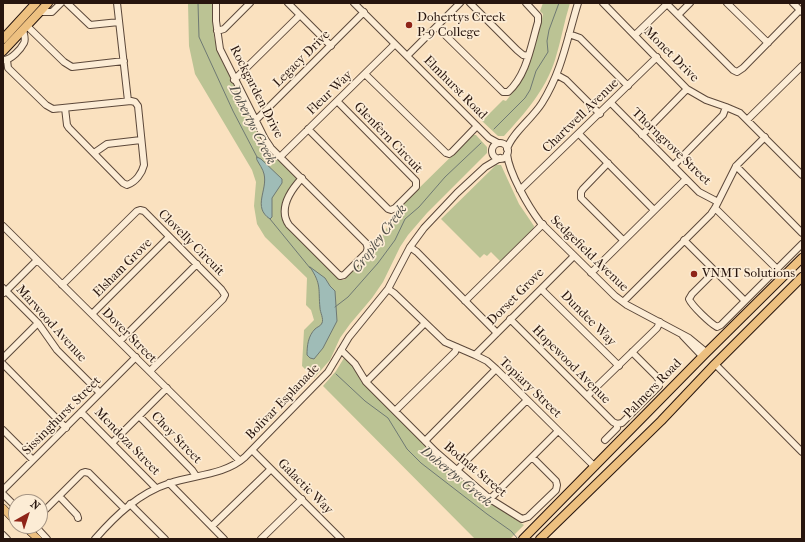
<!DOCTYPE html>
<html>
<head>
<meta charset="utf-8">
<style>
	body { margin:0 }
	#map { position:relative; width:805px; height:542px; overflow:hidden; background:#fae1bf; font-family:"IM FELL French Canon",serif }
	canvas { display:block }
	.frame { position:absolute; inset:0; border:4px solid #27150e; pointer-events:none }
	.north { position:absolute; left:8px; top:494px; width:40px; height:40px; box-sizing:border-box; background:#fcecd5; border:1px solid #a79685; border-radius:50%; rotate:39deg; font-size:11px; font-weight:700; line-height:16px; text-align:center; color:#27150e }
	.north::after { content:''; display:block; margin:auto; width:14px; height:18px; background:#8f2418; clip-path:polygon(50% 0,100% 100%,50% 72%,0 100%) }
</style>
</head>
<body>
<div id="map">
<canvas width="805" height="542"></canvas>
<div class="frame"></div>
<div class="north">N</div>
</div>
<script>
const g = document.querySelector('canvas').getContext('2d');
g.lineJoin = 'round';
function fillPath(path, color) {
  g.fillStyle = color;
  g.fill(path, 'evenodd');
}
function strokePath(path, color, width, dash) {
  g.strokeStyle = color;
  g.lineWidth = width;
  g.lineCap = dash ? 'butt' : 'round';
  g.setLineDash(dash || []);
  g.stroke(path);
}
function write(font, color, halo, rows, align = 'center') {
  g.font = font + ' "IM FELL French Canon",serif';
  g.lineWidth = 3.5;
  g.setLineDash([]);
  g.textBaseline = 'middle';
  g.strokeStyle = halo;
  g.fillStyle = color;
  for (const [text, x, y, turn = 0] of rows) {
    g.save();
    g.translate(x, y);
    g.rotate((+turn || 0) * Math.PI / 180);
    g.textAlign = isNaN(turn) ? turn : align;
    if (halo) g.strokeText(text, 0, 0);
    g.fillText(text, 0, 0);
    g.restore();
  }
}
fillPath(new Path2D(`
	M188 3H213V18L214 37 221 59 266 146 296 177 297 180C289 196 276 211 288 228L340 280H344L372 252 394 216 413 194 473 135H476L487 147V153L427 213 408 235 400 247 383 282 372 298 350 324 340 338 330 360 314 378 302 366 304 330 314 320 311 310 306 305 307 278 265 237 257 224 254 206 256 182 252 170 195 74 189 46Z
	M543 3H570C564 22 561 41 555 60 545 91 525 113 504 136H498L482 121 503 100 506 101C529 73 535 49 543 14L540 11Z
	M496 165H501L519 204 534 226 533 230 502 261H500L491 252 487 256 484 254 480 258 441 219Z
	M346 357 353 364 361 381 435 454 488 501 524 525 510 539H475L323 386 336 371 344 358Z`), '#bbc394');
const water = new Path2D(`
	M257 157 261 159 282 179V183L272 198V217L270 219C252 207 268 190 264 174 263 169 259 164 257 160Z
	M310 267 325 278 330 286 335 291 337 321 323 348 314 359 310 358 307 355C307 346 308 336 315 329 317 327 321 326 322 323 324 319 320 312 320 308 318 289 322 285 310 267Z`);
fillPath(water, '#9fbcb7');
strokePath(water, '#6f7973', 1);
strokePath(new Path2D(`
	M198 3 199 37 233 111 257 157
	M494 129 525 98 530 90 536 71 548 52 547 41 549 30 559 3
	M270 219 310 268
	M335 307 348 297 378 263 395 240 405 219 419 207 445 177 481 143
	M336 374 365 401 388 418 407 449 421 463 487 514 511 531 518 539`), '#6f7973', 1);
const minor = new Path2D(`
	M67 3 90 25 119 22
	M117 3 128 101
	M216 3V21L220 49 265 139 271 148 366 243C368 247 368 249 366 253L344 275 340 276 289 225C278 209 290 191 302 178
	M288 3 331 46
	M354 3 489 138 498 143
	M470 3 517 50 523 55 528 56
	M603 3 687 89 706 100 726 107 740 113 802 175
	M666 3 733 70 737 72 743 68 800 10
	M727 3 768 43
	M793 3 802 12
	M40 12H52L61 3
	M678 15 690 3
	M27 26 64 62 72 67 124 61
	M437 27 499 88 503 92H508C527 75 531 45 538 22V16L526 3
	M217 31 224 29 250 3
	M569 34 580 38 628 86
	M635 35 667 4
	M407 56 460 3
	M4 60C11 60 21 49 24 43 26 39 24 34 23 30
	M7 60 8 68 46 105 53 109 131 101 135 102 138 106 144 165C142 173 136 182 127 185L123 183 69 128 67 125 65 108
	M365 74 446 153 449 154 452 152 477 126
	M557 75 566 80 600 114
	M234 80 300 15
	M611 103 699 192 718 202
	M256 120 364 12
	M747 120 802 66
	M308 129 388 209 391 210 395 208 416 187V181L337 101
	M579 134 654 210
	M642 135 687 89
	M492 151a8 8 0 1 1 16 0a8 8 0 1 1-16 0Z
	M507 149C512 133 532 119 542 103 562 71 567 39 578 3
	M94 153 107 144 141 140
	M507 154C509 173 528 206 540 222L615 296 627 305 689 338 706 352
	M280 157 395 44
	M608 163 583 189 581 192V198L623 240
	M673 166 723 115 726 107
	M736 166 802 233
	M520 190 657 57
	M715 208 777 269
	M3 226 240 461
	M684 240 745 301
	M410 247 417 252 497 333
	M715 271 692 294 689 299C692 306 710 323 717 327L721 325 802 244
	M591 273 686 179
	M62 285 137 211 140 210 144 211 221 289 225 295 223 299 150 371
	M3 288 38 323 57 350 100 393
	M388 289 394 293 445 342 475 355 487 361 496 369 594 466
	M541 289 619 366
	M4 293 37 260
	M465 301 543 224
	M623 302 711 214 715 208 736 166 765 137
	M92 314 169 237
	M510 319 613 422 617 424
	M683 336 702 356
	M120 341 197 264
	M341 350 355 364 366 382 436 452 490 499 522 519 528 517 556 490 557 485 556 481 532 457
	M475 355 574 256
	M3 358 38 323
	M3 364 66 428
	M715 364 802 452
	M366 382 425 323
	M587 396 657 328 660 322
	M395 411 455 352 457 347
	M81 412 156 488
	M139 416 192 470 196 476
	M3 430 33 460
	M605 440 617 428V424L622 423 659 386V380L657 377 632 352
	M425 441 496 369
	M112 443 167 388
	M252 450 341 539
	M457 470 527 400
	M169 483 224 539
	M3 490 136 357
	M3 494 16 507
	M59 496 77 515 78 518
	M490 499 558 431
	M130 504 165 539
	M40 515 82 473 85 472 89 473 125 509
	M35 526 47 539
	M212 526 271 469
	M3 535 7 539
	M95 539C116 515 139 493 170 483 194 475 225 475 245 457L328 372 349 337 388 289 410 247 424 228 457 193 485 167 500 158
	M261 539 302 499`);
const major = new Path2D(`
	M3 508 16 522
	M24 526 38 539`);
const highway = new Path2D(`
	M3 39 36 3
	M3 51 48 3
	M523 539 705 354 802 258
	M540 539 661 421 715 364 802 277`);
strokePath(minor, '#5c483a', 8);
strokePath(major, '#27150e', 8);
strokePath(highway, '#27150e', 10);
strokePath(minor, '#fcecd5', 6);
strokePath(major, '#edc080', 7);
strokePath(highway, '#edc080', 8);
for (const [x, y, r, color] of [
	[409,25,4,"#8f2418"],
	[694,274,4,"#8f2418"]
]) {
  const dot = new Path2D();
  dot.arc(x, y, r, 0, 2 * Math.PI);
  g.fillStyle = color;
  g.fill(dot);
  strokePath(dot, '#fcecd5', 1.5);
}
write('13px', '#27150e', '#fcecd5', [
	["Dohertys Creek",417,18],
	["P-9 College",417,33],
	["VNMT Solutions",702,274]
], 'left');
write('13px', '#27150e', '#fcecd5', [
	["Monet Drive",671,55,45],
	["Legacy Drive",302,59,-45],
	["Elmhurst Road",455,88,45],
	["Rockgarden Drive",256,92,63],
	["Fleur Way",330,93,-44],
	["Chartwell Avenue",581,116,-44],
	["Glenfern Circuit",388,138,46],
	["Thorngrove Street",671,147,44],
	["Clovelly Circuit",191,243,45],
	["Sedgefield Avenue",589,254,44],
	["Elsham Grove",123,268,-45],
	["Dorset Grove",516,297,-45],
	["Dundee Way",588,319,45],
	["Marwood Avenue",51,324,48],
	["Dover Street",129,336,45],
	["Hopewood Avenue",571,365,45],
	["Topiary Street",530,388,44],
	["Palmers Road",653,389,-46],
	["Bolivar Esplanade",283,402,-46],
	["Sissinghurst Street",62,416,-45],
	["Choy Street",176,438,46],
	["Mendoza Street",127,442,46],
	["Bodnat Street",475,470,40],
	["Galactic Way",305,487,45]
]);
write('italic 14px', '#514f49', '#fcecd5', [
	["Dohertys Creek",252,125,63],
	["Cropley Creek",380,239,-53],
	["Dohertys Creek",456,477,39]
]);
</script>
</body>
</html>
